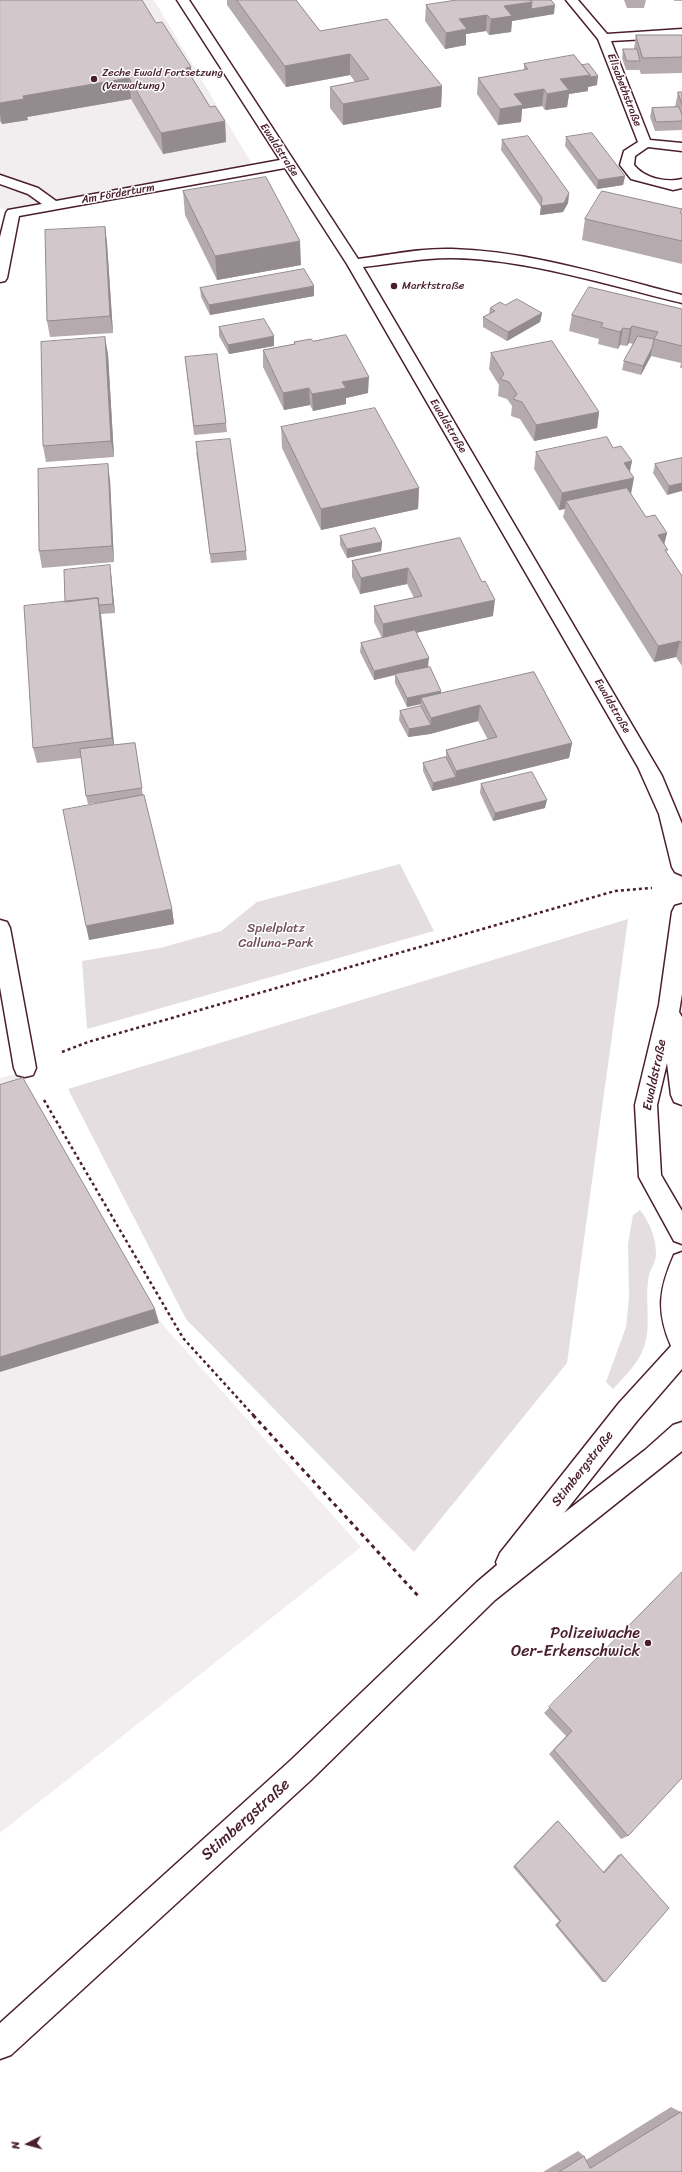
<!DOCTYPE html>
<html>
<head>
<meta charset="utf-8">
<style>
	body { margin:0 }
	#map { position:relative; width:682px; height:2172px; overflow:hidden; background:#fff; font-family:Sriracha,sans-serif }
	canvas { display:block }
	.north { position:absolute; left:8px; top:2124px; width:40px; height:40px; -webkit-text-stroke:3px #fff; paint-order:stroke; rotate:264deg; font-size:11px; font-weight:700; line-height:16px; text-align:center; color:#4a1f2b }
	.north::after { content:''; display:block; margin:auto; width:14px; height:18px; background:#4a1f2b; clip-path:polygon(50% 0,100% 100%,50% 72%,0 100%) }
</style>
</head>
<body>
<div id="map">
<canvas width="682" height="2172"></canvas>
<div class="north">N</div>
</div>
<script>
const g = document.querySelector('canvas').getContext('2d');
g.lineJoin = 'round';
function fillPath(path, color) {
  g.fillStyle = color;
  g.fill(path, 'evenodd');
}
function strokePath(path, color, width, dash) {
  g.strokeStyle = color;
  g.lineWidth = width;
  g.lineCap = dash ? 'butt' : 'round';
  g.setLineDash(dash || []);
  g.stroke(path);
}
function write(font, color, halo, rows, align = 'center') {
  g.font = font + ' Sriracha,sans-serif';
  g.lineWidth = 3;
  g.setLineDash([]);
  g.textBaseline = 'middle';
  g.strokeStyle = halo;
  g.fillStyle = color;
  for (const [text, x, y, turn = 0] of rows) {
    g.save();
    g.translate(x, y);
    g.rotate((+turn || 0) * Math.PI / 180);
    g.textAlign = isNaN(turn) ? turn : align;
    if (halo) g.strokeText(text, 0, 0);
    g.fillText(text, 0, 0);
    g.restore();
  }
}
fillPath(new Path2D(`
	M0 0H154L255 169 13 213 0 208Z
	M19 1073 162 1324 361 1547 0 1833V1078Z`), '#f2eeef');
fillPath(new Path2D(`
	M400 864 434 931 87 1029 82 961 160 948 221 931 257 902Z
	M628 919 567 1363 414 1552 186 1319 68 1089Z
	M640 1210C650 1223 656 1237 656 1255 656 1261 651 1268 649 1275 644 1299 652 1324 644 1347 638 1364 625 1376 613 1389L606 1382 626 1327 629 1297 628 1244 633 1215Z`), '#e5dee0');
const minor = new Path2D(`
	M177 0H189L358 259C389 255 420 248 452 249 529 251 607 276 682 295V303C611 286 523 258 450 258 421 258 392 264 363 267L662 776 682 824V875L675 872 672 867 659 814 638 767 347 264 285 168 19 216 7 278 5 281 0 282V237L6 213 8 210 42 204 28 194 0 184V175L38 188 56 201 280 160Z
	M566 0H578L607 34 682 29V37L611 41 650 140 682 143V151L648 147 635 156 634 165C644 178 666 183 682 179V188L673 190 631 179 620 165 624 151 638 142 598 39Z
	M682 904V994L679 1012 682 1017V1105L674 1102 671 1095 667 1063 657 1105 661 1175 682 1211V1244L674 1241 639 1177 635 1105 659 1005 672 912 675 906Z
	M0 920 7 922 10 928 36 1068 33 1075 25 1077 17 1075 14 1068 0 987Z
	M682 1252V1369L637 1421 564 1513 645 1450 673 1425 682 1422V1451L495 1600 311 1780 11 2055 0 2059V2023L291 1760 477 1582 497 1565 496 1562 500 1553 619 1403 671 1346C656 1311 659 1289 674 1255Z`);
strokePath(minor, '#4a1f2b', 3);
strokePath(new Path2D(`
	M62 1052 88 1042 615 891 652 888
	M44 1100 183 1338 254 1416`), '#4a1f2b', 2.5, [3, 3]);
strokePath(new Path2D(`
	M253 1415 420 1598`), '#4a1f2b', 3, [4, 4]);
fillPath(minor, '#fff');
fillPath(new Path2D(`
	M0 0 156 23 210 107 225 121 226 142 163 154 131 99 27 117 28 120 2 124 1 122H0Z
	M227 0H296L320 31 442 86 441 107 343 125 330 108V87L355 82 350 75 286 87 227 5Z
	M624 0H646L644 8H627Z
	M674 0H682V1H674Z
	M426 5 554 14 512 21 511 32 489 35 486 31 466 34V45L445 49 425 21Z
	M636 35H682V73L641 74 639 69V70H626L622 58 623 49H634Z
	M524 64 597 85 588 87V91L569 94 567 107 545 110 542 106 522 109 521 122 498 125 477 94 478 78 524 70Z
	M678 92H682V130L655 131 650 117 652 108 675 107Z
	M566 137 625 176 623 185 597 189 565 146Z
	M502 140 569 193 568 203 563 212 540 215 541 207 501 150Z
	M183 191 301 265 217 280 185 215Z
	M681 213H682V264L582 240 585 219Z
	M105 227 107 243 113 333 50 337 47 321Z
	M200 288 314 296 210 315 201 297Z
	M505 305 542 313 540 322 507 341 483 327V317L489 314 490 308Z
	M682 309V368H680L681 363 651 356 641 375 622 370 624 361 633 344 629 343 627 346 620 345 618 349 598 344 599 339 569 331 572 315Z
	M219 327 274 346 229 354 219 336Z
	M313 341 368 393 346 398V404L313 411 310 405 284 410 263 367V350L294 344V342Z
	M491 353 599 412 597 428 534 441 520 419 511 416 512 406 507 399 498 396 499 385 489 369Z
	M108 354 114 457 46 462 43 446Z
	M185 357 226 423 227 432 194 435Z
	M281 427 419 488 418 509 321 530 282 448Z
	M613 448 632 461 630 472 631 494 646 517 667 533 664 544 667 553 682 576V666L676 657 654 662 563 517 565 509 559 510 534 469 536 452Z
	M196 451 246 551 247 560 211 563Z
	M682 458 667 495 653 473 655 464Z
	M110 480 114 562 42 568 39 551Z
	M340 536 382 542 381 551 347 558 340 545Z
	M460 538 493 616 416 633 428 667 441 691V694L534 672 572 743 569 758 432 791 423 771V763L446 757V750L488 740 478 721 430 734 408 737 399 720 400 711 420 706 421 704 407 707 395 683V675L374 680 360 652 361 643 382 638 374 622V606L414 598 407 584 360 594 352 577V561Z
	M111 574 115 613 101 614 114 745 135 743 143 796 172 909 174 924 89 940 121 800 88 804 86 796 81 758 37 763 33 748 65 602Z
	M481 784 545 808 493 821 480 793Z
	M682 1572 628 1836 621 1839 549 1754 566 1736 544 1713Z
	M558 1821 603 1872 618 1855 621 1854 605 1982H602L555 1925 559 1921 513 1867 556 1822Z
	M671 2107 681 2112 682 2172H543L578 2151 584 2156 586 2160Z`), '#b5abaf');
fillPath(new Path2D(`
	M532 2 555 5 554 14 512 21 511 32 489 35 491 19 504 6Z
	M487 15 486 31 466 34V45L445 49 446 33 459 19Z
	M350 54V75L286 87 285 66Z
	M191 67 193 88 186 68Z
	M590 75 598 76 597 85 588 87V91L569 94 567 107 545 110 547 94 560 79Z
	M129 78 131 99 27 117 28 120 2 124 0 114V103L23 96Z
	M442 86 441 107 343 125V104Z
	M544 89 542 106 522 109 521 122 498 125 500 109 514 94Z
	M225 121 226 142 163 154 161 133Z
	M625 176 623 185 597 189 598 180Z
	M569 193 568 203 563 212 540 215 541 206Z
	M105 227 107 243 113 333 110 316Z
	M300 241 301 265 217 280 215 256Z
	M314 286V296L210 315 209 305Z
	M542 313 540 322 507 341 508 332Z
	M632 326 629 343 627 346 630 329Z
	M623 328 620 345 618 349 620 332Z
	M274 336V346L229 354 228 345Z
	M105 337 108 354 114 457 111 441Z
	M652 348 651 355V356L641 375 643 366Z
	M369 377 368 393 346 398V404L313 411 312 394 342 382Z
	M309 388 310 405 284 410 283 393Z
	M599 412 597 428 534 441 536 425Z
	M632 461 628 478 624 463Z
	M108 464 110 480 114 562 112 546Z
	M634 478 631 494 566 501 565 509 559 510 562 493Z
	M682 483V491L667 495 669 486Z
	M419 488 418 509 321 530V509Z
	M667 533 663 549 658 535Z
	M382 542 381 551 347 558V549Z
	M110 565 111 574 115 613 113 604Z
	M408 568 407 584 360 594 361 578Z
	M98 598 101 615 115 754 112 738Z
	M495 600 493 616 383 640V624Z
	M680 641 676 657 654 662 658 646Z
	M429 658 428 667 374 680V671Z
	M441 691 440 699 421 698V704L407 707V698Z
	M480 705 478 721 430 734 408 737 409 729 431 725V718Z
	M572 743 569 758 455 786 456 771Z
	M456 777 455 786 432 791 433 783Z
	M547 800 545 808 493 821 495 813Z
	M172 909 174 924 89 940 86 926Z
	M155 1309 159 1323 0 1372V1357Z`), '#938b8e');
const building = new Path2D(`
	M0 0H142L156 23 162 22 191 67 186 68 210 107 215 106 225 121 161 133 129 78 23 96 24 99 0 103Z
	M237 0H296L320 31 387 19 442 86 343 104 330 87 369 79 350 54 285 66Z
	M457 0H530L532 2 504 6 512 16 491 19 487 15 459 19 467 29 446 33 426 5Z
	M530 0H551L555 5 531 9 532 2Z
	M636 35H682V57L643 58Z
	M623 49H637L640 61H627Z
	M574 55 590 75 560 79 569 90 547 94 544 89 514 94 523 105 500 109 478 78 528 69 524 64Z
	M589 64 598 76 590 77V75L582 65Z
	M678 92H682V104Z
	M679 107 682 115V121L656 122 652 108Z
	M592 133 625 176 598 180 566 137Z
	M528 136 569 193 564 203 541 206 542 198 502 140Z
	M266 177 300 241 215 256 183 191Z
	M602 191 682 209 680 213H682V241L585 219Z
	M105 227 110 316 47 321 45 230Z
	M304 269 314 286 209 305 200 288Z
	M589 287 682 309V346L654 339 658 332 632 326 630 329 623 328 620 332 601 327 603 323 572 315Z
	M517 299 542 313 508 332 483 317 495 311 490 308 500 302 505 305Z
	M264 319 274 336 228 345 219 327Z
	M346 335 369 377 342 382 346 388 312 394 309 388 283 393 263 350 295 344 294 342 311 339 313 341Z
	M638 336 654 339 652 348 643 366 624 361Z
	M105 337 111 441 43 446 41 342Z
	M552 341 599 412 536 425 522 402 513 399 517 394 509 382 500 379 504 374 491 353Z
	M217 354 226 423 194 426 185 357Z
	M375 408 419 488 321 509 281 427Z
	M607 437 613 448 621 446 632 461 624 463 634 478 562 493 536 452Z
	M230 439 246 551 210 554 196 442Z
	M682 458V483L669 486 655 464Z
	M108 464 112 546 39 551 38 469Z
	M627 488 646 517 655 515 667 533 658 535 668 550H665L682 576V644L680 641 658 646 566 501Z
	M375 528 382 542 347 549 340 536Z
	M460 538 482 582 485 581 495 600 383 624 374 606 422 596 415 581 408 568 361 578 352 561Z
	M110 565 113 604 99 605 98 598 65 602 64 570Z
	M98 598 112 738 33 748 24 606Z
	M415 630 429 658 374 671 361 643Z
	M430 667 441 691 407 698 395 674Z
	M534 672 572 743 456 771 446 750 497 737 480 705 431 718 421 698Z
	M421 706 431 725 409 729 400 711Z
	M135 743 142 788 86 796 80 749Z
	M446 757 456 777 433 783 423 763Z
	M532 772 547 800 495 813 481 784Z
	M144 795 172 909 86 926 63 810Z
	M23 1078 155 1309 0 1357V1085Z
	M682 1572V1778L628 1836 554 1750 572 1731 549 1707Z
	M558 1821 604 1873 621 1854 669 1908 605 1982 557 1925 561 1921 515 1866Z
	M681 2112 682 2115V2172H559L584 2156 590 2168Z`);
fillPath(building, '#d2c7cb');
strokePath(building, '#938b8e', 1);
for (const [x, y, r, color] of [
	[94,79,4,"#4a1f2b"],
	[394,286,4,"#4a1f2b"],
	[648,1643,4,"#4a1f2b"]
]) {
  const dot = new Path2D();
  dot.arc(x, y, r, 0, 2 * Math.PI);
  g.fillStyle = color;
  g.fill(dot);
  strokePath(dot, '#fff', 1.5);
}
write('11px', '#4a1f2b', '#fff', [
	["Zeche Ewald Fortsetzung",102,73],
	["(Verwaltung)",102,86],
	["Marktstraße",402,286]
], 'left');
write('11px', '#4a1f2b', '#fff', [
	["Elisabethstraße",624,90,69],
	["Ewaldstraße",279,150,57],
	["Am Förderturm",118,194,-10],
	["Ewaldstraße",448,426,59],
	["Ewaldstraße",612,706,60]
]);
write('13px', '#714f58', '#fff', [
	["Spielplatz",276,929],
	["Calluna-Park",276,944]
]);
write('13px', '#4a1f2b', '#fff', [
	["Ewaldstraße",655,1075,-78],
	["Stimbergstraße",583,1469,-52]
]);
write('16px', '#4a1f2b', '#fff', [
	["Polizeiwache",640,1634],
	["Oer-Erkenschwick",640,1652]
], 'right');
write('16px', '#4a1f2b', '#fff', [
	["Stimbergstraße",246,1820,-42]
]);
</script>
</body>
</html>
